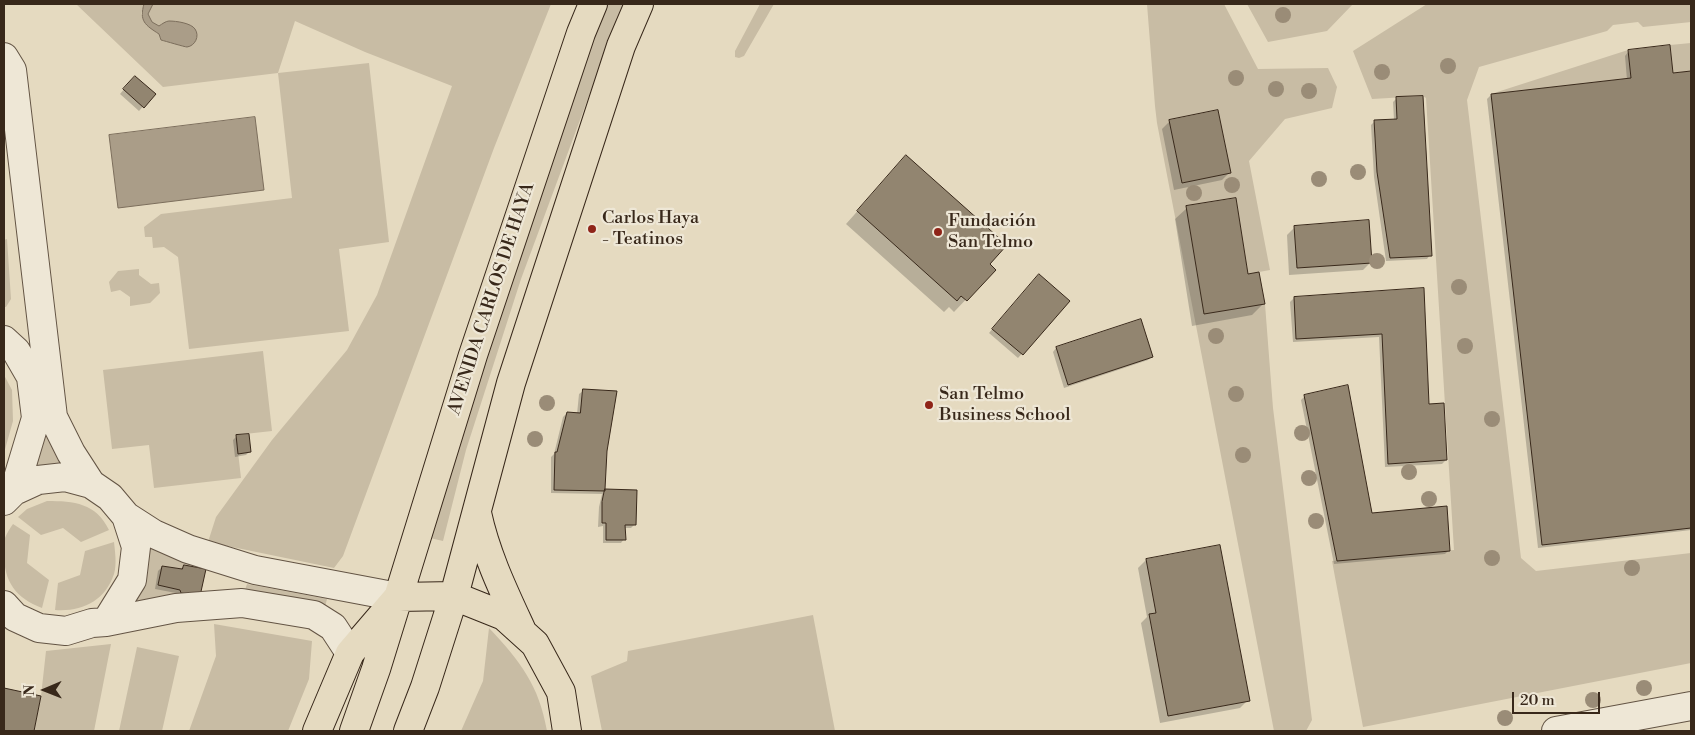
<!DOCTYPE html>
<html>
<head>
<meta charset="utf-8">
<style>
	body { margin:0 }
	#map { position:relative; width:1695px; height:735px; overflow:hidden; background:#e5dac0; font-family:"Libre Bodoni",serif }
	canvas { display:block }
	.frame { position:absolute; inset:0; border:5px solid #38281a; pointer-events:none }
	.north { position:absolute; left:20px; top:665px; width:50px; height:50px; -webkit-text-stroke:4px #eee7d6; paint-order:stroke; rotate:269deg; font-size:14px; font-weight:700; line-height:20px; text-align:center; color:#38281a }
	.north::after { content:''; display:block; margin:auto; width:18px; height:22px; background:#38281a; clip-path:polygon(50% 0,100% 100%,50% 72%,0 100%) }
	.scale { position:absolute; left:1512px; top:692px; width:88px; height:22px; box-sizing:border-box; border:2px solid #38281a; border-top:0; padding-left:6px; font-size:15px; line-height:18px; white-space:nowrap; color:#38281a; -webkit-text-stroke:4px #eee7d6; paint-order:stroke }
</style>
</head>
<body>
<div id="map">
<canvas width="1695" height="735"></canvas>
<div class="frame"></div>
<div class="north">N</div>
<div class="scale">20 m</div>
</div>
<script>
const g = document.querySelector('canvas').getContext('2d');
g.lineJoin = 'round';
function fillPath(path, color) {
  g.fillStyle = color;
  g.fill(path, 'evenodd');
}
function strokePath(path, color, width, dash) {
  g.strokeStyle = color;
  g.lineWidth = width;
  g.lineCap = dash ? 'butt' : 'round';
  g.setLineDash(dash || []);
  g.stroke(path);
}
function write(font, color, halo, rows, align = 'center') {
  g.font = font + ' "Libre Bodoni",serif';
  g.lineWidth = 4.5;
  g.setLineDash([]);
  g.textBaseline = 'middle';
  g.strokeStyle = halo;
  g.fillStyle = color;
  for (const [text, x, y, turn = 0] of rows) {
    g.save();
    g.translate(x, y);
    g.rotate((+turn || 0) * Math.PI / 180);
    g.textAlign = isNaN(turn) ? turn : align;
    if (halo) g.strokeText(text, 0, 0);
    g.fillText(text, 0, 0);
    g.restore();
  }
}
fillPath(new Path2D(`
	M76 4H144L141 14 159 34 161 40 175 42 180 46 174 22 169 21 159 26 152 22 148 14 153 4H551L494 148 343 556 334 568 208 542 216 517 272 440 347 350 377 295 452 86 365 52 295 21 278 73 369 63 389 242 339 249 349 331 189 349 178 257 164 247 153 248 152 237H145L144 227 161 214 292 198 278 73 163 87Z
	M607 4H623L521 279 466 450 443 541 430 538 450 461 573 90Z
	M760 4H774L744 56 739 58 735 57V51Z
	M1147 4H1224L1258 69 1328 68 1337 87 1332 108 1285 119 1249 161 1270 270 1248 274 1236 198 1186 207 1204 314 1265 304 1273 408 1312 720 1306 731H1274L1157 123 1155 106ZM1218 110 1231 173 1182 183 1169 120Z
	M1247 4H1353L1327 31 1268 42Z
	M1427 4H1691V22L1643 27 1638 22 1613 25 1607 31 1479 67 1467 100 1521 558 1536 571 1691 553V663L1363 727 1332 561 1454 550 1426 98 1423 96 1372 99 1353 51Z
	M1691 43V71L1673 73 1670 45Z
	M1628 50 1631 78 1491 94Z
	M7 239 11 299 6 307H4V240Z
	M139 269V275L151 284 159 283 160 293 150 303 130 306V297L120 290 111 292 109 282 118 271Z
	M263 351 272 431 236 435 241 478 154 488 149 445 112 449 103 370Z
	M4 375 12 390 13 421 4 453Z
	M45 422 73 471 31 472Z
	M47 501C74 501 96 503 109 530L81 542 63 528 41 535 18 517 27 509Z
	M13 524 30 535 27 563 49 580 42 608C16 598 4 582 4 554 4 549 3 543 5 538 7 533 10 528 13 524Z
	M143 541 206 569 184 565 182 569 162 566 158 585 180 590 200 596 128 611Z
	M114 542C115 552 117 564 114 574 105 601 82 612 55 610L58 583 80 575 85 551Z
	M247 584 327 599 324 611 243 596Z
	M813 615 835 731H602L591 676 627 661 628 651Z
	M214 624 312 641 309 679 288 731H189L216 656Z
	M489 628C520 661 539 685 547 731H461L483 681Z
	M111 644 94 731H34L41 696 46 651Z
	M137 647 179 656 162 731H119Z`), '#c8bca4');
const water = new Path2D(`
	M144 4H153L148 14 152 22 159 26C162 24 166 21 169 21 176 21 191 23 195 29 200 36 195 46 187 47 185 47 165 41 161 40L159 34C145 25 139 21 144 4Z
	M255 117 264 190 118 208 109 135Z`);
fillPath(water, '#aa9d88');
strokePath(water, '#7c6e5c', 1);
fillPath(new Path2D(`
	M1628 52 1672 75 1691 73V530L1538 548 1487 99 1491 95 1627 80 1625 56Z
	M131 81 154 94 139 111 120 94Z
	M1397 98 1430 255 1427 259 1386 261 1374 177 1371 125 1375 121 1394 120 1393 102Z
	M1170 121 1230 172 1222 180 1174 190 1162 129Z
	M895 169 994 270 954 312 949 307 944 312 846 224Z
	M1187 208 1247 276 1263 304 1252 315 1192 326 1175 219Z
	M1295 227 1371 262 1363 270 1289 275 1287 235Z
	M1035 280 1068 301 1018 358 989 333Z
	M1423 290 1428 406 1446 460 1442 464 1385 467 1379 337 1293 342 1290 302 1294 298Z
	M1056 348 1151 357 1148 360 1064 388 1053 352Z
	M583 391 606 451 604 491 636 492 635 524 631 528H624V539L621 543H603V526L598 527 599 507 602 494 551 493V457L554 454 563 417 567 413 577 414 579 394Z
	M1305 396 1371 515 1449 550 1445 554 1334 564 1301 400Z
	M237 436 250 451 246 455 235 457 233 440Z
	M1146 560 1248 700 1240 708 1160 723 1141 623 1147 617 1138 568Z
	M184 566 199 595 177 596 176 593 155 589 158 571 162 567 180 570Z
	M4 690 39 697 32 731H4Z`), '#0003');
const building = new Path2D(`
	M1670 45 1673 73 1691 71V528L1542 545 1491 94 1631 78 1628 50Z
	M135 76 156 94 144 108 123 89Z
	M1423 96 1432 256 1390 258 1377 172 1374 120 1397 119 1396 97Z
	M1218 110 1231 173 1182 183 1169 120Z
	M906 155 1007 245 990 264 996 270 967 301 961 296 957 301 857 211Z
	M1236 198 1248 274 1259 272 1265 304 1204 314 1186 206Z
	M1369 220 1372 263 1297 268 1294 226Z
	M1039 274 1070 301 1023 355 992 329Z
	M1424 288 1429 404 1444 403 1447 460 1388 464 1382 334 1296 339 1294 297Z
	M1141 319 1153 357 1068 385 1056 347Z
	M1348 385 1372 513 1447 506 1450 551 1337 561 1304 395Z
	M583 389 617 391 607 451 605 489V491L554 490 555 452H557L567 412 580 413Z
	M249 434 251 452 238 454 236 435Z
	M605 489 637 490 636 525H625L626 540H606V523H602V502Z
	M1220 545 1250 701 1168 716 1149 614 1156 613 1146 559Z
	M184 565 206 569 200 596 181 593 180 590 158 585 162 566 182 569Z
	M4 688 41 696 34 731H4Z`);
fillPath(building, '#928570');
strokePath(building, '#38281a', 1);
const minor = new Path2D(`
	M4 57 12 70 53 417 71 453 91 484
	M4 340 16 351 31 377 36 418 14 491
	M4 501 14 491 38 480 65 477 91 484 110 497 126 516 136 547 132 580 106 622 92 623 66 631 39 628 15 617 4 605
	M126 516 154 534 188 549 255 570 398 597
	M106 622 176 608 242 603 314 615 333 627 350 653
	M1556 731 1691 706`);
const major = new Path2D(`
	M477 513C486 555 504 592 522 631
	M317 731 350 653 398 597 454 596 504 616 535 644 561 692 567 731
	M354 731 376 669 473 355 581 33 593 4
	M408 731 425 687 454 596 511 383 621 46 639 4`);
strokePath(minor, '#635444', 30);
strokePath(major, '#38281a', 30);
strokePath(minor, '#eee7d6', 28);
strokePath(major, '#e5dac0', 28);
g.fillStyle = '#9a8c77';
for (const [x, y] of [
	[1283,15],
	[1448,66],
	[1382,72],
	[1236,78],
	[1276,89],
	[1309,91],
	[1358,172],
	[1319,179],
	[1232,185],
	[1194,193],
	[1377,261],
	[1459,287],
	[1216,336],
	[1465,346],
	[1236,394],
	[547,403],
	[1492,419],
	[1302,433],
	[535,439],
	[1243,455],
	[1409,472],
	[1309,478],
	[1429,499],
	[1316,521],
	[1492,558],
	[1632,568],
	[1644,688],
	[1593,700],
	[1505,718]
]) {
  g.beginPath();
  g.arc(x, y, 8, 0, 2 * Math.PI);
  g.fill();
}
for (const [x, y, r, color] of [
	[592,229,5,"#8f2418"],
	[938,232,5,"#8f2418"],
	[929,405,5,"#8f2418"]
]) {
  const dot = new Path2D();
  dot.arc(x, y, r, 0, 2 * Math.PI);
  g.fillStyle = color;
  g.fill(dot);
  strokePath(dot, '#eee7d6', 2);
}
write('18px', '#38281a', '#eee7d6', [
	["Carlos Haya",602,219],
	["- Teatinos",602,240],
	["Fundación",948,222],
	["San Telmo",948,243],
	["San Telmo",939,395],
	["Business School",939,416]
], 'left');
write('18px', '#38281a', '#eee7d6', [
	["AVENIDA CARLOS DE HAYA",492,299,-72]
]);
</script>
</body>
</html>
